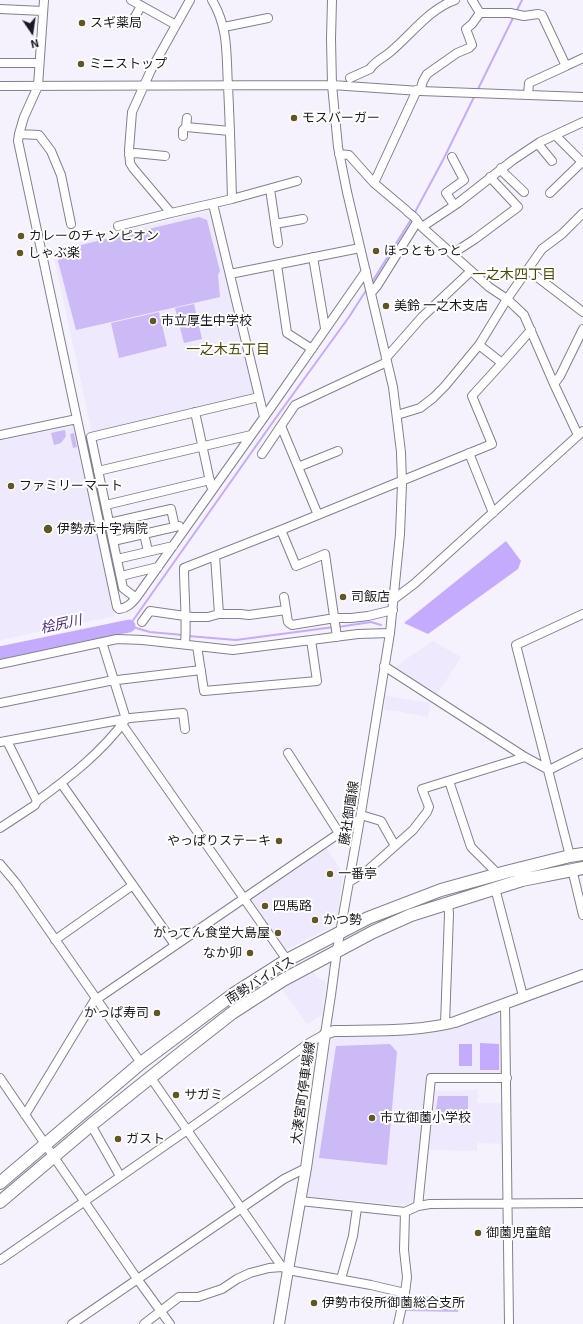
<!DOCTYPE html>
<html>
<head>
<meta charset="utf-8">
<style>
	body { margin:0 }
	#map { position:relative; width:583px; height:1324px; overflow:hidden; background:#f5f2fd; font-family:"Exo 2",sans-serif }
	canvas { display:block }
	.north { position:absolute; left:12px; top:12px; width:40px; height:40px; -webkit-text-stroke:3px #fff; paint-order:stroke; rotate:167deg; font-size:11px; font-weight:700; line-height:16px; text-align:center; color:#1a191f }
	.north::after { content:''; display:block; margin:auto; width:14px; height:18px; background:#1a191f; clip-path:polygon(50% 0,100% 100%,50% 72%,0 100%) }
</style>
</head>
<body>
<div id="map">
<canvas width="583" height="1324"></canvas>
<div class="north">N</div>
</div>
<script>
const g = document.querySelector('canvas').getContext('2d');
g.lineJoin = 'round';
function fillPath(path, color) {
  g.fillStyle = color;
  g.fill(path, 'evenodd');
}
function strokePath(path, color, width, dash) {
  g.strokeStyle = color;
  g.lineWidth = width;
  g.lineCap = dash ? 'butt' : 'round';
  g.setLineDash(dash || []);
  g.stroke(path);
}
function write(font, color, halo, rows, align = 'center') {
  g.font = font + ' "Exo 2","Noto Sans JP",sans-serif';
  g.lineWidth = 4;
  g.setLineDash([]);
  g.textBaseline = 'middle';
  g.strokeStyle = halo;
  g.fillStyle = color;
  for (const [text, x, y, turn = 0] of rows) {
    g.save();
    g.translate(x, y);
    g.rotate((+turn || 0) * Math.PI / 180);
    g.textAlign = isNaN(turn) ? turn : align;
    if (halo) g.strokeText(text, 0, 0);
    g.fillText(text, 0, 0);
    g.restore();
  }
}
fillPath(new Path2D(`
	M207 211 213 215 256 394 92 433 52 249Z
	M74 426 115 616 0 640V441Z
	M433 641 461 657 435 698 390 670Z
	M386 696 430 703 428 717 397 711 384 710Z
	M325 846 343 873 337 920 329 928 284 951 246 900Z
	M312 970 317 977 326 982 322 1015 307 1024 281 988Z
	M496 1014 503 1018V1073L500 1075 430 1074 417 1202 407 1205 306 1197 331 1040 336 1036 446 1029Z
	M478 1090 477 1103H504L505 1144 477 1143V1151L428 1150 434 1091Z`), '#eee9fc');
fillPath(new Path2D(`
	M199 217 207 220 220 271 218 275 220 297 76 330 58 261 64 249Z
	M194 304 202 339 184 343 175 308Z
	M159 312 167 346 119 358 111 323Z
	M65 430 66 436 61 443 54 445 51 433Z
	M74 433 77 447 73 448 70 434Z
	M390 1044 397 1052 387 1165 319 1158 336 1046Z
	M438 1096H468V1119L439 1120 436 1109Z
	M410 1296 458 1297V1312L405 1311Z`), '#cbbaf5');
fillPath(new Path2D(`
	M506 541 521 561 518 569 428 634 404 623Z
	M480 1043 499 1044V1070H480Z
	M459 1044H472V1066H459Z`), '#c5abfd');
strokePath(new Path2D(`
	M516 12 522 0
	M477 91 514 16
	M414 214 443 160 475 95
	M372 282 412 218
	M338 627 371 622 381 625
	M183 635 150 632 129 626 275 419 349 317 367 289
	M188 636 236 640 334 627`), '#c5abfd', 2);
strokePath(new Path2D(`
	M0 653 129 626`), '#c5abfd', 13);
const minor = new Path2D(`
	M131 0 176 25
	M190 0 151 70 132 112 129 150 130 163 133 168 171 213 232 199C231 161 230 124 228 86 226 54 229 29 212 0
	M472 0 480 13
	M0 9 43 11
	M480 13H510L524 16 538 14 542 15 566 66 583 58
	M132 22 141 6
	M224 27 268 18
	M0 63H39
	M350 78 370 69C374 62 383 58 389 53 410 36 429 9 455 0
	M0 86 332 85 420 91 583 97
	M420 91 423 81 427 74 457 53 469 48 472 45 466 29 472 24 480 13
	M528 95 529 83 566 66
	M187 118 186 127 230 131
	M19 134 39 135 51 151 61 175 71 224
	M555 135 583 163
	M183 136V130L186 127
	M538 144 552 161
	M339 154 349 155 374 183 406 210C409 214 413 215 416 219 418 222 419 224 422 227L489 287 507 299 524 315 554 384 578 435
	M129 155 135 153 165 156
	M452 157 464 180 446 193 454 205
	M501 168 504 173 524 192
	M374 183 417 90
	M270 189 278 243
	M550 193 582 162
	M232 199 297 181
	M213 204 264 417
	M275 224 303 219
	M118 226 171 213
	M422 227 458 203 513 160 540 142 583 122
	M452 254 475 239 518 207 490 177
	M313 257 325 328
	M277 265 287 333 312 349
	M528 270 583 312
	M230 274 360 248
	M371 293 377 286 417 222
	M386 358 422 317 471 271
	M502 363 531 330
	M554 384 560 376 583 329
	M195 412 211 486
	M397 415 420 408 433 398 445 386 479 345 507 299 542 249 562 234 583 213
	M77 419 117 607 119 609C127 608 131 604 136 598L272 406 366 271
	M281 426 318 515
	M0 435 77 419 18 141 19 134 24 117 38 86 44 0
	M469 453 493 513
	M262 454 295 405 387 362
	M298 467 338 451
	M98 471 251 435
	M106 505 210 480
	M109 523 171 509 175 527
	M281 530 296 566 325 554 337 637
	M144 534 148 551
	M113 541 179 526
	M215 556 219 614
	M117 559 173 546
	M121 576 158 567
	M284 597 288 622 292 625 335 618H351L368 616 393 610
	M136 598 123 588 91 437 259 397
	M394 599 414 584 583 431
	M142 622 150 611 192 617H208L219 614H240L249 615 286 610
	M185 644C187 619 184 593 184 568L281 530 492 444 472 396 502 363 479 345
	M197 646 204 691 317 681 311 640
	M0 664 117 639 143 640 233 650 358 634 390 633
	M384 666 525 757 549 770
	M0 703 109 681 201 670
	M122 724 287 960
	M7 741 37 801
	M0 742 130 718 183 713 185 729
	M288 753 339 833
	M549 770 583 753
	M449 781 471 847 498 874
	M61 783 175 945
	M361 815 381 821 395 846
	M0 828 35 805 37 801C70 777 102 752 126 719L102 642
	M570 856 516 645 583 614
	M0 864 16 883 141 1063
	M572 869 583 915
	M349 882 368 870 413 830 427 812 429 807 422 789 525 757
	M495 888 523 996
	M55 940 133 885
	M505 1003 509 1324
	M445 1024 449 914 448 903
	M0 1078 138 1280 170 1324
	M151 1078 282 1267 288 1270 371 1285 405 1293
	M25 1115 94 1001 360 819
	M91 1125 120 1176
	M300 1201 405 1212 418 1206 430 1204 583 1203
	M418 1206 431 1078H507
	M0 1260 186 1131 309 1043 325 1034 331 995 337 950 360 819 390 633 400 534 402 484 401 452 393 387 347 192 338 147 332 85 331 39 332 0
	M341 1279 353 1236 357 1208
	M72 1324 284 1179 306 1168
	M144 1324 179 1297H198L222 1289 237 1279 250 1273 269 1268 282 1267
	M398 1324 405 1293 407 1277 404 1250 405 1212`);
const major = new Path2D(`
	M279 1324 288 1270 306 1168 325 1034 334 1031C374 1030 417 1032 455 1022L583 975`);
const highway = new Path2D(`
	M0 1183 141 1063 232 995 287 960 368 918 441 890 506 872 570 856 583 854
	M0 1202 91 1125 186 1049 232 1013 283 980 373 932 411 915 522 880 583 868`);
strokePath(minor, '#84808f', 10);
strokePath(major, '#84808f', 12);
strokePath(highway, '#84808f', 14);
strokePath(minor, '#fff', 8);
strokePath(major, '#fff', 10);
strokePath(highway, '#fff', 12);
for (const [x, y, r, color] of [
	[82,23,4,"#605723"],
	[81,64,4,"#605723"],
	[294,118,4,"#605723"],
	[21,236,4,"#605723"],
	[376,251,4,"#605723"],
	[20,253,4,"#605723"],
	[386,306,4,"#605723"],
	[153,321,4,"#605723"],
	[11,486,4,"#605723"],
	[48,529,5,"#605723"],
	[343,597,4,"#605723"],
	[279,841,4,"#605723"],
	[330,874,4,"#605723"],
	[265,906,4,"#605723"],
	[315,920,4,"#605723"],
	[278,933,4,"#605723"],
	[250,953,4,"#605723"],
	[157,1013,4,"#605723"],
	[176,1095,4,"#605723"],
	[372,1118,4,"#605723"],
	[118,1139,4,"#605723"],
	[478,1233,4,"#605723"],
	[314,1303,4,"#605723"]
]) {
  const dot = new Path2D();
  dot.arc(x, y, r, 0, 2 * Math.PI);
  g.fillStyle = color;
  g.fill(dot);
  strokePath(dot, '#fff', 1.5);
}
write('13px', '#1a191f', '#fff', [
	["スギ薬局",90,23],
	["ミニストップ",89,64],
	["モスバーガー",302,118],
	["カレーのチャンピオン",29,236],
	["ほっともっと",384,251],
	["しゃぶ楽",28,253],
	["美鈴 一之木支店",394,306],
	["市立厚生中学校",161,321],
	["ファミリーマート",19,486],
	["伊勢赤十字病院",57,529],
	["司飯店",351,597],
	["やっぱりステーキ",271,841,"right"],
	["一番亭",338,874],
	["四馬路",273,906],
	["かつ勢",323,920],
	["がってん食堂大島屋",270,933,"right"],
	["なか卯",242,953,"right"],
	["かっぱ寿司",149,1013,"right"],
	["サガミ",184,1095],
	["市立御薗小学校",380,1118],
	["ガスト",126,1139],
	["御薗児童館",486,1233],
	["伊勢市役所御薗総合支所",322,1303]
], 'left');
write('13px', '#1a191f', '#fff', [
	["藤社御薗線",349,813,-81],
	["南勢バイパス",260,980,-32],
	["大湊宮町停車場線",303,1093,-82]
]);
write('14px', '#504603', '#fff', [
	["一之木四丁目",514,274],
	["一之木五丁目",228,349]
]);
write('italic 14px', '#532d8a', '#fff', [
	["桧尻川",61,624,-12]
]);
</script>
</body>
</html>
